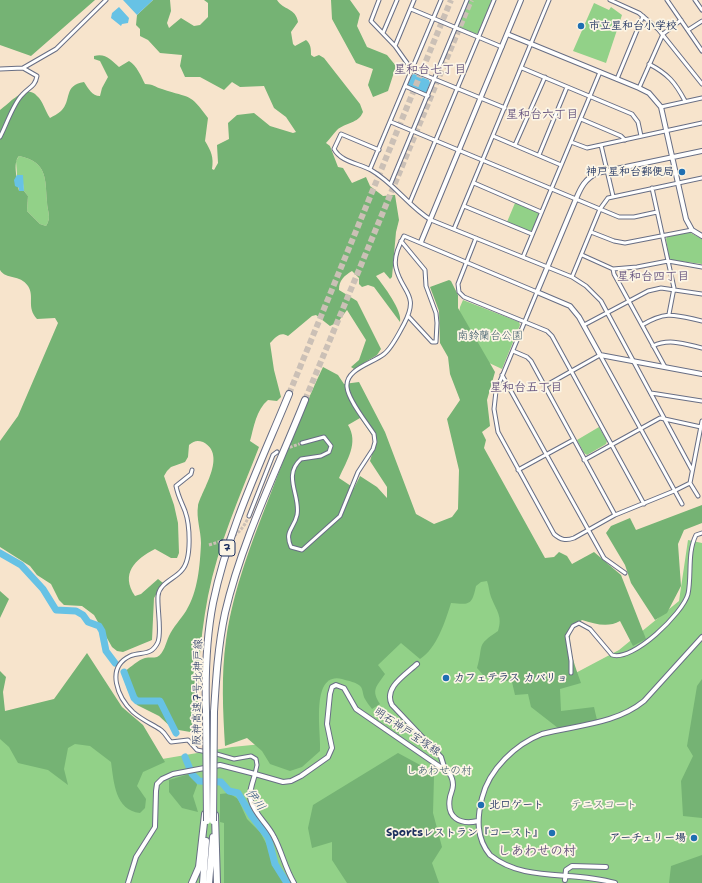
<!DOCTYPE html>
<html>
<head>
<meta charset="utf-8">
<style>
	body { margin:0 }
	canvas { display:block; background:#f7e4cc }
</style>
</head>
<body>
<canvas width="702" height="883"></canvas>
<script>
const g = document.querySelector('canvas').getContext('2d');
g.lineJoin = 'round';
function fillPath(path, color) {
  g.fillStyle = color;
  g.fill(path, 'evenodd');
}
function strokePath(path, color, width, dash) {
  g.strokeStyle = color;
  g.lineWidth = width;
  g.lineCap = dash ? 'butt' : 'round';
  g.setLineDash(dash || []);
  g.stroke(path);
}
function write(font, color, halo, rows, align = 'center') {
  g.font = font + ' "Shantell Sans","Klee One",sans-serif';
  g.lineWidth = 3.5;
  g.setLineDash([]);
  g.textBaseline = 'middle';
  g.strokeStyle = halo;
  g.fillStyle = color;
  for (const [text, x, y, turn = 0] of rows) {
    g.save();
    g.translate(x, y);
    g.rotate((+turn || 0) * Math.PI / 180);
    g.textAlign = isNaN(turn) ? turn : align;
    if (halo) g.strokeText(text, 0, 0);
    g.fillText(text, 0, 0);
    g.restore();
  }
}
fillPath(new Path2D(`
	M469 0H492L478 33 476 34 460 27 459 25Z
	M594 3 609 10 611 7 622 15 606 63 573 51Z
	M19 156C48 162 45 179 47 202 47 211 52 217 46 226L40 224 27 211 28 196 24 191 22 175H17L16 161Z
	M515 203 537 212 539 214 532 230 530 232 507 222Z
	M689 232 702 239V264L671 260 669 257 666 239 667 237Z
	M463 300 519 322 520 325 502 369 487 362 458 319 460 307Z
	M599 427 607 441 606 444 587 455 584 453 577 440Z
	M688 540 702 543V867L676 883H0V716L89 729 139 763 232 747 262 744 319 686 368 656 475 562 516 576 551 686 619 650 679 601Z`), '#92d188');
fillPath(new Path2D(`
	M0 0H95L31 56 0 45Z
	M153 0H170L171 11 167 23 169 28 181 18 194 26 200 25 208 17V3L204 0H277C283 10 296 8 298 22L291 32 293 44 295 46 306 40C311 44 311 49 311 55L314 57 319 55 324 58 360 104 363 112C358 124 346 122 337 130 333 134 330 139 326 143L330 146 338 167 343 168 352 183 366 177 370 186 383 196 395 195 399 220 396 232 392 277 390 279 384 272 376 276C383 285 403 311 400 322L374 287 368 285 362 287 359 284V278L352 271C344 276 339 280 339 290L357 301 381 349 377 355 354 369 351 367 359 360 366 340 347 310 338 322 330 326 316 315 312 316 288 336C280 331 276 337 270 343L274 370 281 397 277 401 268 400C256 410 254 427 250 441L259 447C240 496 218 545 208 596 199 643 196 691 199 738L196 733 173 729 159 716 137 705 127 689 125 671C131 667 138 660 145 658 149 657 154 658 157 657 164 654 166 642 169 636 173 627 181 619 186 611 198 592 200 565 201 543 201 531 196 518 198 506 201 491 228 455 203 442 197 440 194 441 189 445L188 457 185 462 171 467 167 471 164 476 174 505 178 523 179 553 177 558H171L155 549C135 559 120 574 135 596L141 594 158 579 163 583 154 598 152 640 123 652 117 651 112 647 94 615 82 606 64 605 59 600 51 584 37 575 30 566 0 547V441L18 416 58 323 55 318 37 319C26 307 35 297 28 286 20 274 6 280 0 270V110C9 104 26 83 37 96 43 101 45 111 50 118 53 116 58 114 61 111 72 101 63 85 84 82 88 88 92 96 100 96L102 88 108 77 100 61 94 59V56C106 53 111 60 119 67L129 61C137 66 141 76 145 84 153 84 155 87 162 89 191 99 189 92 208 118L205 141C211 151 214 157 212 169L214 170 218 163 217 145 229 139 228 123 237 115 254 113 270 126 293 133 296 132 286 117 274 108 264 86 240 87 232 82 224 90 200 77H185L180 66 182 55 160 53 148 40 140 36V29L136 25 137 15ZM19 156C48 162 45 179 47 202 47 211 52 217 46 226L40 224 27 211 28 196 24 191H19C18 182 12 163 19 156Z
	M331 0H350L360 14 357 26 367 47 387 55 396 66 388 91 373 97 368 85 373 69 356 63 332 19Z
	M449 280 451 281 458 295V308L495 372 487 400 490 426 482 432 486 440 484 448 545 558 554 557 559 552 567 556 572 564 594 552 621 575 646 639 633 646 620 621C608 628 595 624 582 620L572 627C566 645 575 665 581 683L560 689 561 711 594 707 597 720 558 728 531 707 528 694 515 695 512 682 485 677 477 668C484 645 475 646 498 631 503 616 496 610 491 597 489 592 489 586 487 581L481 582 476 586C472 605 470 605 451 603 445 622 437 648 420 659L401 643 378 665 385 674C376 687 371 690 380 704L372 709C370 706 367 703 365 699 363 696 363 690 361 687 357 682 348 681 342 679 309 671 322 736 320 751L302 767 290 771 270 764 262 751 247 738 225 746C223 711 221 676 226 640 233 589 253 539 272 490 288 449 304 407 323 367L338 375 344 384 359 382 385 432 416 514 434 524 452 517 458 509 459 470 447 419 460 400 450 374 448 357 440 343 439 311 430 287ZM360 418 376 441 370 461 387 487V498L377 487 360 476 354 488 339 478C347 460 359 443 348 425Z
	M702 505V523L684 530 678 544 681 586 667 613 655 620 631 583 625 565 606 533 611 526 630 518 636 530Z
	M0 591 9 599 0 618Z
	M87 653 122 707 143 725 165 762 143 772 137 786 146 799 145 808 140 813C115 810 114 783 111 762L90 746 75 744 68 748 64 769 68 785 48 770 18 763 9 747 0 739V671L6 677 3 692 5 711 54 699Z
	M702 679V818L683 816 681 781 693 756 687 746 697 686Z
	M398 753 422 766 434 777 433 813 442 847 432 863 439 883H347L332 860V842L312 848 308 828 313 805Z
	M189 774 196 779 197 785 193 796 198 812 182 808 169 792V780Z
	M229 793 238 799 247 819 260 832 268 847 274 867 284 883H224V823L220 822V794Z
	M702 855V883H669L671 866Z`), '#75b374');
fillPath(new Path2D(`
	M123 0H153L137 15Z
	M119 7 129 18 128 23 122 24 121 26 111 18 112 13Z
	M414 74 429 80 430 83 426 93 407 86 412 75Z
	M17 175H23L24 191H19V188L15 186 14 180Z`), '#67c2e5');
strokePath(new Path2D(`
	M0 553 21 565 43 589 56 610 76 611 83 615 88 622 99 626 102 631 106 651 115 663
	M124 672 134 698 137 701H160L176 733
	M185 757 192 774 199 781 221 782 229 791 238 793 251 815 268 837 275 864 287 883`), '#67c2e5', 7);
strokePath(new Path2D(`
	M277 452 302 443
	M209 545C230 538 239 538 249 516`), '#cbc0b6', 3, [3, 1.5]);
strokePath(new Path2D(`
	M289 394 451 0
	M305 400 471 0`), '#cbc0b6', 6, [6, 3]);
const minor = new Path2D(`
	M379 0 371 21 395 46 412 70 505 108
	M610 0 639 13 658 29 702 84
	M667 0 702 51
	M695 0 702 10
	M411 9 502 47
	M688 30 702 21
	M383 33 397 0
	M395 46 414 0
	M649 64C668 74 675 82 685 101
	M522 68 632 114 638 122 641 136
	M0 69 23 68 56 49 106 0
	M617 79 643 16
	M405 86 428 96
	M639 88 663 34 681 20
	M661 107 702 98
	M581 119 621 136 625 140
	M391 122 619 217H634L657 212
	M493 136 561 165
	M0 137C6 126 13 104 22 95 29 87 35 87 37 76L23 68
	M571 142 587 148 702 123
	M515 145 545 77
	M601 145 613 196
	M379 150 341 134 334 149C341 162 358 163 371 170 394 183 408 206 431 220L572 277 586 286 601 301 692 470
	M539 155 567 87
	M370 169 441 0
	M391 183 467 0
	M474 183 541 212
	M652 188 674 288 669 314
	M410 202 494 0
	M464 206 532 234
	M454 229 549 0
	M591 232 614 241 625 243 692 230
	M476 238 458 284 459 292 464 297 547 331 552 336 644 504
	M401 241 425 270 426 286 436 313 437 323 436 342H432L408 316
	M582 255 613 269 614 274 665 367
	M523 257 600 72
	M613 269 637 267 668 261 702 267
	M572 277 600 209 608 198 702 178
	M584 325 648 291 661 288 702 294
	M642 325C667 310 675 315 702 321
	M653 346C669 338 685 344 702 348
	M513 351 527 357 531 361 615 515
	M502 375 604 558 625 573
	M545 386 600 355 682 504
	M651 393 702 401
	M302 443 324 437 331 446 329 452 321 456 301 459C282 476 301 496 297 515 294 529 284 531 291 547L302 550 340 516 358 472 373 449 375 442 374 434C367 423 348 400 347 387 345 369 373 363 384 354 392 348 399 333 404 324 420 294 402 293 396 268 393 257 399 245 404 236L537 292 496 391 494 409 498 432 554 534C561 540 566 541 574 538L615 515 674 491 690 483 702 421
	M584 460 660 418 701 427
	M192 470 191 474 176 486C178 496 181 501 185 511 190 525 192 559 182 570 175 579 159 583 158 596 157 608 162 631 158 642 151 657 141 651 130 656 105 668 118 698 133 712 142 720 152 724 161 730 166 734 167 738 171 742L188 740 197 750 207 752
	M518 470 573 440
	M690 483 698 496
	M249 516 273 455 277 452
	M571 673V661L567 636 573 626 579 623 590 629 612 655C633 662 683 613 688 594 692 575 687 553 696 535L702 533
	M213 753 234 759 251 756 256 759 257 765 255 774`);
const tertiary = new Path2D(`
	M507 34 639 88 649 93 661 107 686 219 692 230 702 236
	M702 151 597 173C585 179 581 187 576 199L537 292 570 306 579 317 600 355 702 374
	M421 242 521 0
	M417 664C405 675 383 688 392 705L441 757 445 770
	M565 880 566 870 572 866 606 867
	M128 883 136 857 155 827 156 791 157 784 162 779 173 774 220 765 255 774
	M294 883C285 868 282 852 274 837 268 824 255 815 251 801 248 793 253 782 255 774L283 782 291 781 301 776 328 757 332 748 327 724 330 694 332 687 336 685 344 688 356 709 449 773C452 777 453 780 453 785 453 789 451 793 450 797 446 818 460 825 478 821
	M615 883C571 870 525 883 490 855 476 838 477 818 482 798 489 769 516 744 542 734 577 725 616 724 644 701L702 637`);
const motorway = new Path2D(`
	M206 712C205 676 206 639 213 603 228 530 261 462 289 394
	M214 712C216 679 218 646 225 613 242 540 277 470 305 400
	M215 815 217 883
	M192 883 199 867 205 814
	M203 883 206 841
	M209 883 213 837`);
strokePath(minor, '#686e84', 5);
strokePath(tertiary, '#686e84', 6);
strokePath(motorway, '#686e84', 8);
strokePath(minor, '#fff', 3);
strokePath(tertiary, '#fff', 4);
strokePath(motorway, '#fff', 6);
const motorwayBridge = new Path2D(`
	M206 712 207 821
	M213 821 214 712`);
strokePath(motorwayBridge, '#686e84', 8, []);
strokePath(motorwayBridge, '#fff', 6);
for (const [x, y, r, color] of [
	[581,26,4,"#1f6fb2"],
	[682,172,4,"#1f6fb2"],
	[446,678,4,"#1f6fb2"],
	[481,805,4,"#1f6fb2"],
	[552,833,4,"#1f6fb2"],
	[694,838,4,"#1f6fb2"]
]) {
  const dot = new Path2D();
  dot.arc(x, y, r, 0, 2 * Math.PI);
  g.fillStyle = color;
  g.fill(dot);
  strokePath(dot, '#fcf5e5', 1.5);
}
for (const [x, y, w] of [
	[227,548,16]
]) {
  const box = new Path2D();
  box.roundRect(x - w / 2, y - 8, w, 16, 3);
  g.fillStyle = '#fcf5e5';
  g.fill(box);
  strokePath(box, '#1b2f5e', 1);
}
write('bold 10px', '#1b2f5e', null, [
	["7",227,548]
]);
write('bold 11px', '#1b2f5e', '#fcf5e5', [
	["市立星和台小学校",589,26],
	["神戸星和台郵便局",674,172,"right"],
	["カフェテラス カバリョ",454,678],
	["北口ゲート",489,805],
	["Sportsレストラン『コースト』",544,833,"right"],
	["アーチェリー場",686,838,"right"]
], 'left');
write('11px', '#395868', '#fcf5e5', [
	["南鈴蘭台公園",490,336],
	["しあわせの村",439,771],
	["テニスコート",604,805]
]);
write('11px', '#1b2f5e', '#fcf5e5', [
	["阪神高速7号北神戸線",198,692,-89],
	["明石神戸宝塚線",407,732,34]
]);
write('bold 12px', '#685780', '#fcf5e5', [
	["星和台七丁目",430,70],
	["星和台六丁目",542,115],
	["星和台四丁目",653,277],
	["星和台五丁目",526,388]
]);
write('italic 12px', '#2e5480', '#fcf5e5', [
	["伊川",255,800,53]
]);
write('bold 13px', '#685780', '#fcf5e5', [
	["しあわせの村",537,852]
]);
</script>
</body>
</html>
